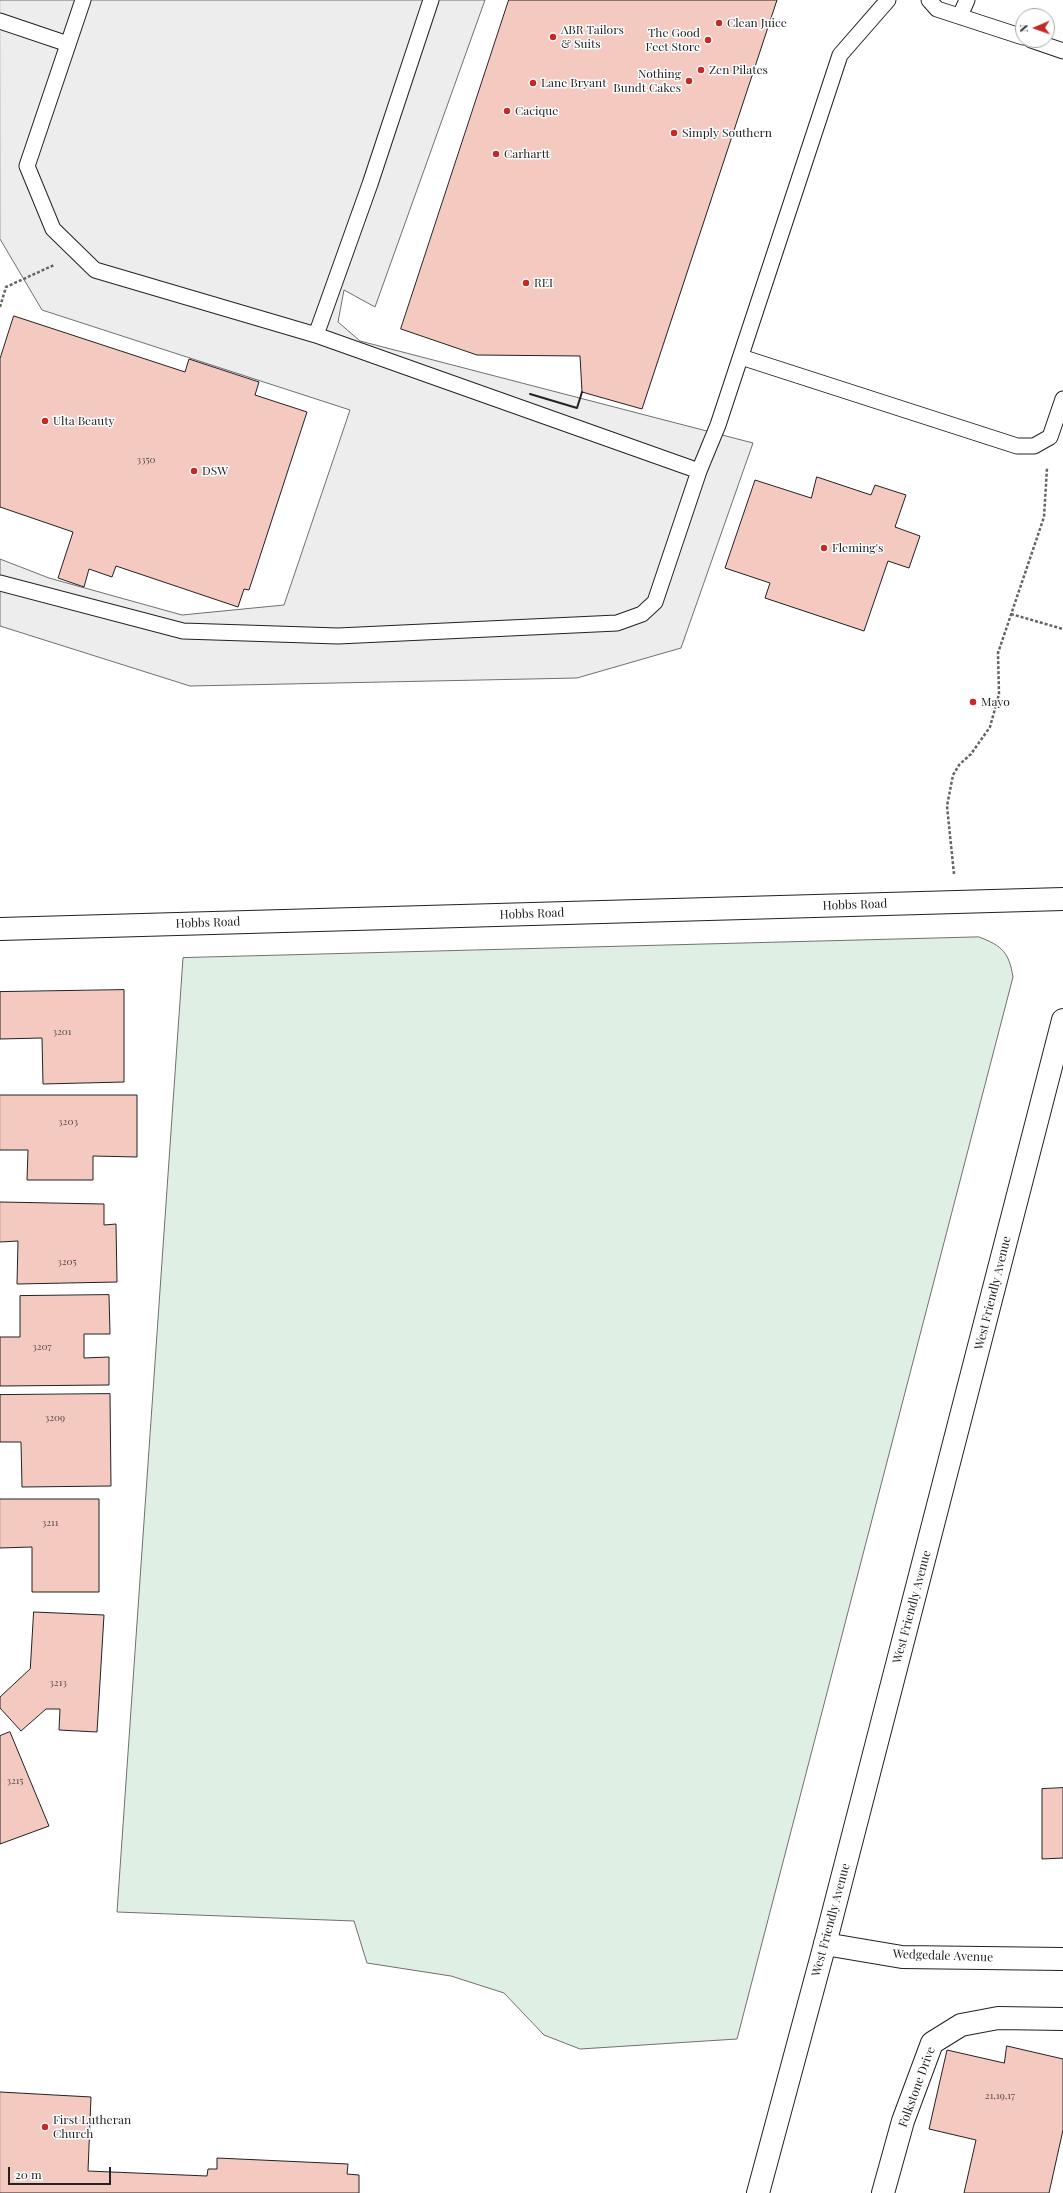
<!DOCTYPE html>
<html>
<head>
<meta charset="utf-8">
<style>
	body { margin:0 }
	#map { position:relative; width:1063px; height:2193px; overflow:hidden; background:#fff; font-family:"Playfair Display",serif }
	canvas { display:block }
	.north { position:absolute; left:1015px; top:8px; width:40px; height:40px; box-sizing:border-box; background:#fff; border:1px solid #a7a7a7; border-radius:50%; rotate:268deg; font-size:11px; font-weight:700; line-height:16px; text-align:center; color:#222 }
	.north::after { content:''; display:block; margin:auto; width:14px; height:18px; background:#c62828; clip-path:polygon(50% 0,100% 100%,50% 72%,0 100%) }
	.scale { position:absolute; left:8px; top:2167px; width:103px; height:18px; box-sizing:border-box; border:2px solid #222; border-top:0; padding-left:5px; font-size:12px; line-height:14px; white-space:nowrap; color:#222; -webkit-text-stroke:3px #fff; paint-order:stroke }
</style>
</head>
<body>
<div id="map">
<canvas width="1063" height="2193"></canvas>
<div class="north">N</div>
<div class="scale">20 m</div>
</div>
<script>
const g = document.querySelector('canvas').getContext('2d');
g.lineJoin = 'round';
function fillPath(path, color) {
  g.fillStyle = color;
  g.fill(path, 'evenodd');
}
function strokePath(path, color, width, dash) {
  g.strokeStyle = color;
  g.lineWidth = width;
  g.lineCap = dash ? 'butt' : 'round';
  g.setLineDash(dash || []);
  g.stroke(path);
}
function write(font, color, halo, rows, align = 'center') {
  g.font = font + ' "Playfair Display",serif';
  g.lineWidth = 3;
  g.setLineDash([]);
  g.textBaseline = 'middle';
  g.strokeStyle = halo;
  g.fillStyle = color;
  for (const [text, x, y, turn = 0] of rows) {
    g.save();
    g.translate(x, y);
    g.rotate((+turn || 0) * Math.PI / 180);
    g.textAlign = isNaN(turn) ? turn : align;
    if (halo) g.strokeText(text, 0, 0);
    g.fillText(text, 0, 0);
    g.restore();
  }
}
const green = new Path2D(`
	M979 937C1003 946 1009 953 1013 977L737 2039 580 2049 544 2035 504 1993 451 1976 367 1963 354 1921 117 1912 183 958Z`);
fillPath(green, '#e0efe3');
strokePath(green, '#6f6f6f', 1);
const parking = new Path2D(`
	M0 0H485L375 307 344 290 338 322 360 341 753 443 681 648 577 678 190 686 0 626V559L49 578 182 615 284 605 350 410 42 310 0 239Z`);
fillPath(parking, '#ededed');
strokePath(parking, '#6f6f6f', 1);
const building = new Path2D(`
	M509 0H777L642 409 582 392 580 356 477 355 401 329Z
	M14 316 185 372 189 359 259 382 255 395 307 412 249 590 244 589 238 607 116 566 112 577 89 569 84 587 58 578 73 532 0 507V359Z
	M817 477 871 495 875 485 906 495 895 527 920 536 909 568 888 561 864 631 765 598 770 583 725 568 755 480 811 498Z
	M124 990V1082L43 1084 42 1038 0 1039V992Z
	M0 1095H137V1157L93 1156V1180H27L28 1150H0Z
	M0 1202 104 1204V1225L116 1224 117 1282 17 1284 18 1241 0 1242Z
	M109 1295 110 1334H84V1358L109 1357V1385L0 1386V1337H20V1296Z
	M110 1394 111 1486 22 1487 21 1442H0V1395Z
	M0 1499H99V1592H32V1547L0 1548Z
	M34 1612 104 1615 97 1732 59 1730 60 1709H46L21 1731 0 1708V1697L30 1669Z
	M10 1732 49 1826 0 1844V1736Z
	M1063 1788V1858L1042 1859V1789Z
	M1007 2046 1063 2059V2130L1049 2193H964L976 2140 929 2129 947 2050 1004 2063Z
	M0 2092 91 2097 88 2171 207 2176 208 2169H217V2158L348 2164 347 2174 359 2175V2193H0Z`);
fillPath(building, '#f3c9c0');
strokePath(building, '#222', 1);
const service = new Path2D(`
	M83 0 27 166 53 229 95 270 316 335 699 471 718 425 840 55 888 0
	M929 0 937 9 1023 37
	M960 16 967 0
	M0 21 68 44
	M1031 40 1063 51
	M316 335 370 184 431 0
	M741 357 1017 446H1034L1050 437 1063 399
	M0 583 183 631 338 636 617 623 642 614 655 602 699 471`);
const minor = new Path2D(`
	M825 1944 902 1957 1063 1959
	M883 2193 903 2121 932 2043 961 2025 998 2018 1063 2019`);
const tertiary = new Path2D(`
	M0 929 1063 899`);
const secondary = new Path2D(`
	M758 2193 825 1944 1063 1020`);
strokePath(service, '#222', 17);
strokePath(minor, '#222', 24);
strokePath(tertiary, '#222', 24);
strokePath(secondary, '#222', 24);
strokePath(new Path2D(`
	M0 307 6 287 54 265
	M1011 614 1063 629
	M954 874 947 806 953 775 959 765 971 754 990 727 999 694 998 653 1044 517 1047 468`), '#646464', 2.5, [3, 2]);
strokePath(service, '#fff', 15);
strokePath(minor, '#fff', 22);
strokePath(tertiary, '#fff', 22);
strokePath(secondary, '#fff', 22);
strokePath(new Path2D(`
	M530 394 577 408 582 392`), '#222', 2);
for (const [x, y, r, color] of [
	[719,23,4,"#c62828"],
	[553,37,4,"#c62828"],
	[708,40,4,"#c62828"],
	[701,70,4,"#c62828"],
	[689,81,4,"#c62828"],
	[533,83,4,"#c62828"],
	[507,111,4,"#c62828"],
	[674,133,4,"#c62828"],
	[496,154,4,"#c62828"],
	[526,283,4,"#c62828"],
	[45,421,4,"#c62828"],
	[194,471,4,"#c62828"],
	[824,548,4,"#c62828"],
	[973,702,4,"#c62828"],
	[45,2127,4,"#c62828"]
]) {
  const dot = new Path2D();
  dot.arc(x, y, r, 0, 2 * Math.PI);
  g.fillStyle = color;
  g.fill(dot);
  strokePath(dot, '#fff', 1.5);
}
write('10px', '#564c4a', null, [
	["3350",146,460],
	["3201",62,1032],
	["3203",68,1122],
	["3205",67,1262],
	["3207",42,1347],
	["3209",55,1418],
	["3211",50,1523],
	["3213",58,1683],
	["3215",15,1781],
	["21,19,17",1000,2096]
]);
write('12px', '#222', '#fff', [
	["Clean Juice",727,23],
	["ABR Tailors",561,30],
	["& Suits",561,44],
	["The Good",700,33,"right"],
	["Feet Store",700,47,"right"],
	["Zen Pilates",709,70],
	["Nothing",681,74,"right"],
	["Bundt Cakes",681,88,"right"],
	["Lane Bryant",541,83],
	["Cacique",515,111],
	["Simply Southern",682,133],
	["Carhartt",504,154],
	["REI",534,283],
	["Ulta Beauty",53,421],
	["DSW",202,471],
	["Fleming's",832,548],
	["Mayo",981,702],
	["First Lutheran",53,2120],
	["Church",53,2134]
], 'left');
write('12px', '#222', '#fff', [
	["Hobbs Road",855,905,-2],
	["Hobbs Road",532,914,-2],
	["Hobbs Road",208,923,-2],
	["West Friendly Avenue",993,1293,-76],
	["West Friendly Avenue",912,1607,-75],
	["West Friendly Avenue",831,1920,-75],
	["Wedgedale Avenue",943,1956,2],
	["Folkstone Drive",917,2087,-70]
]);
</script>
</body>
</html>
